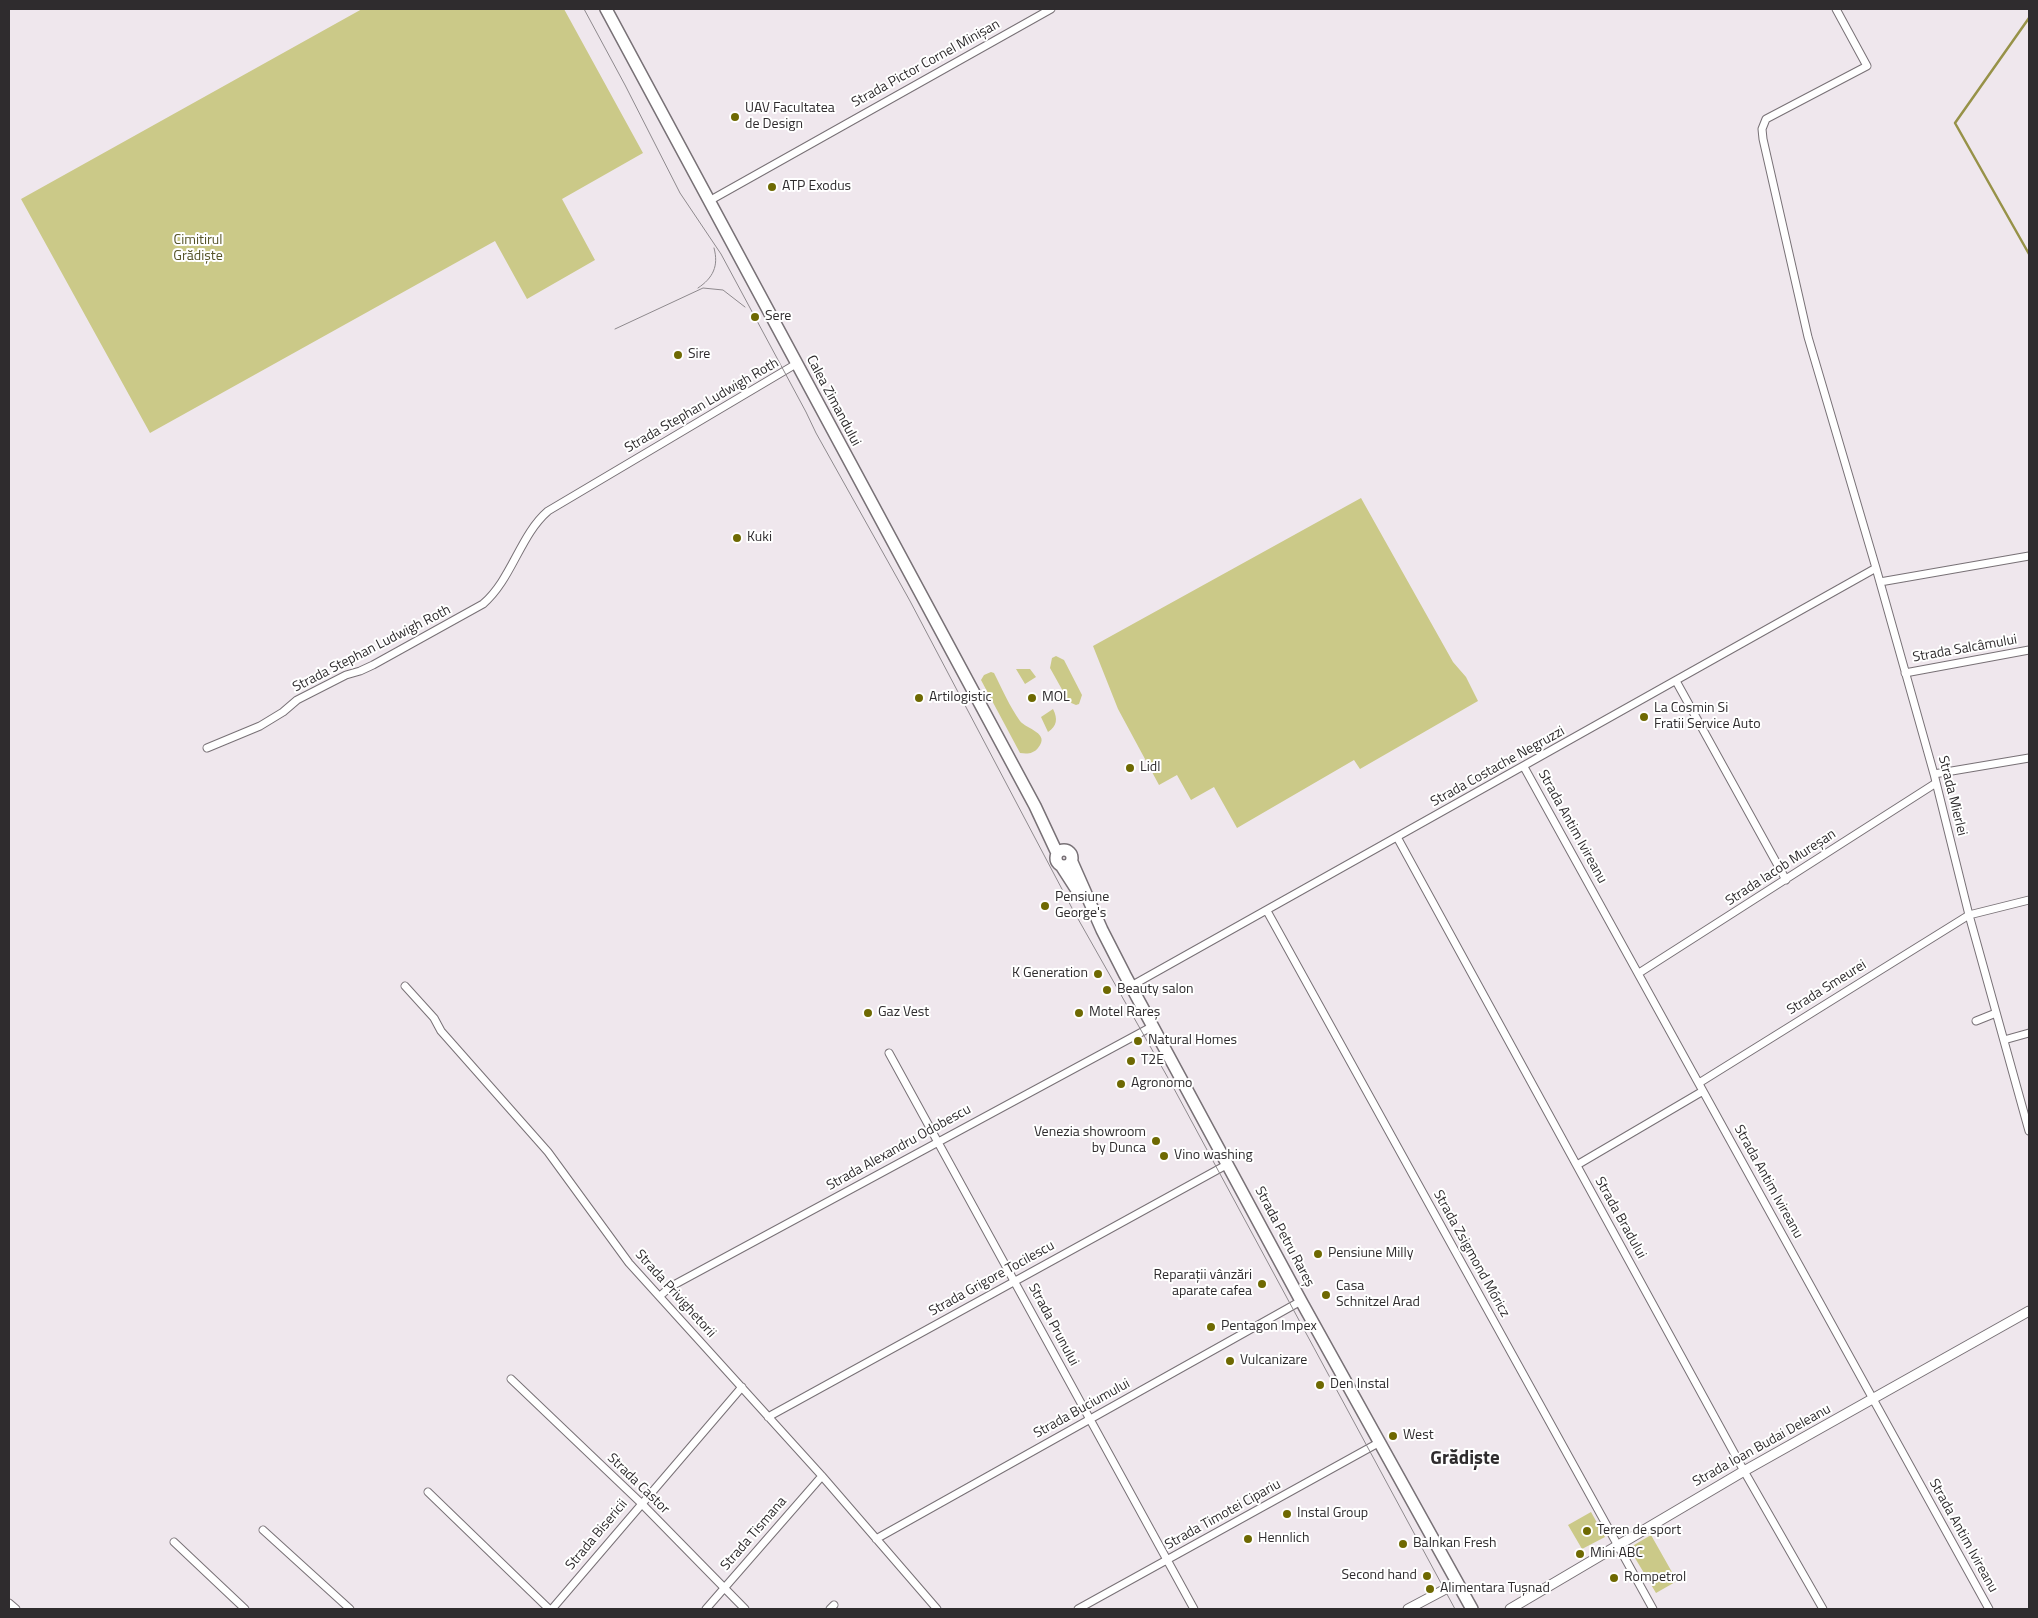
<!DOCTYPE html>
<html>
<head>
<meta charset="utf-8">
<style>
	body { margin:0 }
	#map { position:relative; width:2038px; height:1618px; overflow:hidden; background:#efe7ed; font-family:"Titillium Web",sans-serif }
	canvas { display:block }
	.frame { position:absolute; inset:0; border:10px solid #2f2c2e; pointer-events:none }
</style>
</head>
<body>
<div id="map">
<canvas width="2038" height="1618"></canvas>
<div class="frame"></div>
</div>
<script>
const g = document.querySelector('canvas').getContext('2d');
g.lineJoin = 'round';
function fillPath(path, color) {
  g.fillStyle = color;
  g.fill(path, 'evenodd');
}
function strokePath(path, color, width, dash) {
  g.strokeStyle = color;
  g.lineWidth = width;
  g.lineCap = dash ? 'butt' : 'round';
  g.setLineDash(dash || []);
  g.stroke(path);
}
function write(font, color, halo, rows, align = 'center') {
  g.font = font + ' "Titillium Web",sans-serif';
  g.lineWidth = 4;
  g.setLineDash([]);
  g.textBaseline = 'middle';
  g.strokeStyle = halo;
  g.fillStyle = color;
  for (const [text, x, y, turn = 0] of rows) {
    g.save();
    g.translate(x, y);
    g.rotate((+turn || 0) * Math.PI / 180);
    g.textAlign = isNaN(turn) ? turn : align;
    if (halo) g.strokeText(text, 0, 0);
    g.fillText(text, 0, 0);
    g.restore();
  }
}
fillPath(new Path2D(`
	M362 9H564L643 153 562 199 595 260 527 299 495 241 150 433 21 199Z
	M1361 498 1453 662 1466 677 1478 701 1360 769 1354 760 1237 828 1214 787 1191 800 1177 775 1159 785 1118 709 1093 646Z
	M1056 656 1064 660 1082 695 1079 704 1076 705 1069 702 1050 668 1052 658Z
	M1016 669H1030L1036 677 1025 684Z
	M991 672 994 673C1002 689 1010 707 1020 721 1026 729 1051 733 1038 748 1033 754 1027 754 1020 753L981 680 984 675Z
	M1053 709C1058 719 1057 726 1048 732L1041 717Z
	M1591 1512 1605 1537 1582 1549 1568 1525Z
	M1651 1535 1677 1581 1656 1593 1629 1548Z`), '#cbc988');
strokePath(new Path2D(`
	M2029 18 1955 123 2029 254`), '#979248', 2.5);
const minor = new Path2D(`
	M1836 9 1867 66 1766 119 1762 129 1763 139 1808 337 1876 568 1934 774 1969 915 2029 1131
	M709 201 1051 9
	M1880 582 2029 556
	M1905 673 2029 650
	M1676 681 1786 880
	M207 748 260 726 283 712 297 700 346 675 360 671 373 665 483 604C512 579 520 535 548 511L796 364
	M1524 767 1989 1609
	M1934 774 2029 758
	M1397 837 1744 1471 1823 1609
	M1267 911 1653 1609
	M1639 973 1936 783
	M405 986 434 1018 441 1031 548 1152 629 1263 822 1476 937 1609
	M1131 986 1876 568
	M1976 1021 1996 1013
	M2004 1040 2029 1033
	M889 1053 1194 1609
	M1699 1083 1969 915 2029 900
	M1577 1165 1703 1091
	M660 1296 670 1287 1153 1026
	M511 1379 641 1503 745 1609
	M768 1417 1228 1164
	M428 1492 549 1609
	M263 1530 350 1609
	M876 1539 1301 1301
	M174 1542 245 1609
	M9 1603 16 1609
	M552 1609 742 1387
	M706 1609 822 1476
	M830 1609 834 1605
	M1078 1609 1380 1442`);
const tertiary = new Path2D(`
	M1408 1609 1457 1583
	M1510 1609 1744 1471 2029 1311`);
const primary = new Path2D(`
	M606 9 1035 806 1057 853
	M1056 858a8 8 0 1 1 16 0a8 8 0 1 1-16 0Z
	M1072 862 1102 930 1125 975 1301 1301 1472 1609
	M1062 867 1080 895`);
strokePath(minor, '#787176', 9);
strokePath(tertiary, '#787176', 11);
strokePath(primary, '#787176', 14);
strokePath(minor, '#fff', 7);
strokePath(tertiary, '#fff', 9);
strokePath(primary, '#fff', 11);
strokePath(new Path2D(`
	M584 9 625 85 680 193 721 254 806 412 816 433 910 601 1073 910 1172 1085 1455 1609
	M698 288C713 278 719 266 714 248
	M615 329 703 288 723 290 745 307`), '#8e898d', 1);
for (const [x, y, r, color] of [
	[735,117,5,"#6e6902"],
	[772,187,5,"#6e6902"],
	[755,317,5,"#6e6902"],
	[678,355,5,"#6e6902"],
	[737,538,5,"#6e6902"],
	[919,698,5,"#6e6902"],
	[1032,698,5,"#6e6902"],
	[1644,717,5,"#6e6902"],
	[1130,768,5,"#6e6902"],
	[1045,906,5,"#6e6902"],
	[1098,974,5,"#6e6902"],
	[1107,990,5,"#6e6902"],
	[868,1013,5,"#6e6902"],
	[1079,1013,5,"#6e6902"],
	[1138,1041,5,"#6e6902"],
	[1131,1061,5,"#6e6902"],
	[1121,1084,5,"#6e6902"],
	[1156,1141,5,"#6e6902"],
	[1164,1156,5,"#6e6902"],
	[1318,1254,5,"#6e6902"],
	[1262,1284,5,"#6e6902"],
	[1326,1295,5,"#6e6902"],
	[1211,1327,5,"#6e6902"],
	[1230,1361,5,"#6e6902"],
	[1320,1385,5,"#6e6902"],
	[1393,1436,5,"#6e6902"],
	[1287,1514,5,"#6e6902"],
	[1587,1531,5,"#6e6902"],
	[1248,1539,5,"#6e6902"],
	[1403,1544,5,"#6e6902"],
	[1580,1554,5,"#6e6902"],
	[1427,1576,5,"#6e6902"],
	[1614,1578,5,"#6e6902"],
	[1430,1589,5,"#6e6902"]
]) {
  const dot = new Path2D();
  dot.arc(x, y, r, 0, 2 * Math.PI);
  g.fillStyle = color;
  g.fill(dot);
  strokePath(dot, '#fff', 2);
}
write('14px', '#2f2c2e', '#fff', [
	["Strada Pictor Cornel Minișan",926,64,-29],
	["Calea Zimandului",833,401,62],
	["Strada Stephan Ludwigh Roth",702,406,-30],
	["Strada Stephan Ludwigh Roth",372,649,-27],
	["Strada Salcâmului",1965,649,-10],
	["Strada Costache Negruzzi",1498,767,-29],
	["Strada Mierlei",1952,796,76],
	["Strada Antim Ivireanu",1572,827,61],
	["Strada Iacob Mureșan",1781,868,-33],
	["Strada Smeurei",1827,988,-32],
	["Strada Alexandru Odobescu",899,1148,-29],
	["Strada Antim Ivireanu",1768,1182,61],
	["Strada Bradului",1620,1218,61],
	["Strada Petru Rareș",1284,1237,62],
	["Strada Zsigmond Móricz",1471,1254,61],
	["Strada Grigore Tocilescu",992,1279,-29],
	["Strada Privighetorii",675,1294,48],
	["Strada Prunului",1053,1325,62],
	["Strada Buciumului",1082,1409,-29],
	["Strada Ioan Budai Deleanu",1762,1446,-29],
	["Strada Castor",638,1484,44],
	["Strada Timotei Cipariu",1223,1515,-29],
	["Strada Tismana",754,1534,-49],
	["Strada Bisericii",597,1535,-50],
	["Strada Antim Ivireanu",1963,1536,61]
]);
write('14px', '#2f2c2e', '#fff', [
	["UAV Facultatea",745,109],
	["de Design",745,125],
	["ATP Exodus",782,187],
	["Sere",765,317],
	["Sire",688,355],
	["Kuki",747,538],
	["Artilogistic",929,698],
	["MOL",1042,698],
	["La Cosmin Si",1654,709],
	["Fratii Service Auto",1654,725],
	["Lidl",1140,768],
	["Pensiune",1055,898],
	["George's",1055,914],
	["K Generation",1088,974,"right"],
	["Beauty salon",1117,990],
	["Gaz Vest",878,1013],
	["Motel Rareș",1089,1013],
	["Natural Homes",1148,1041],
	["T2E",1141,1061],
	["Agronomo",1131,1084],
	["Venezia showroom",1146,1133,"right"],
	["by Dunca",1146,1149,"right"],
	["Vino washing",1174,1156],
	["Pensiune Milly",1328,1254],
	["Reparații vânzări",1252,1276,"right"],
	["aparate cafea",1252,1292,"right"],
	["Casa",1336,1287],
	["Schnitzel Arad",1336,1303],
	["Pentagon Impex",1221,1327],
	["Vulcanizare",1240,1361],
	["Den Instal",1330,1385],
	["West",1403,1436],
	["Instal Group",1297,1514],
	["Teren de sport",1597,1531],
	["Hennlich",1258,1539],
	["Balnkan Fresh",1413,1544],
	["Mini ABC",1590,1554],
	["Second hand",1417,1576,"right"],
	["Rompetrol",1624,1578],
	["Alimentara Tușnad",1440,1589]
], 'left');
write('14px', '#555328', '#fff', [
	["Cimitirul",198,241],
	["Grădiște",198,257]
]);
write('bold 19px', '#2f2c2e', '#fff', [
	["Grădiște",1465,1459]
]);
</script>
</body>
</html>
